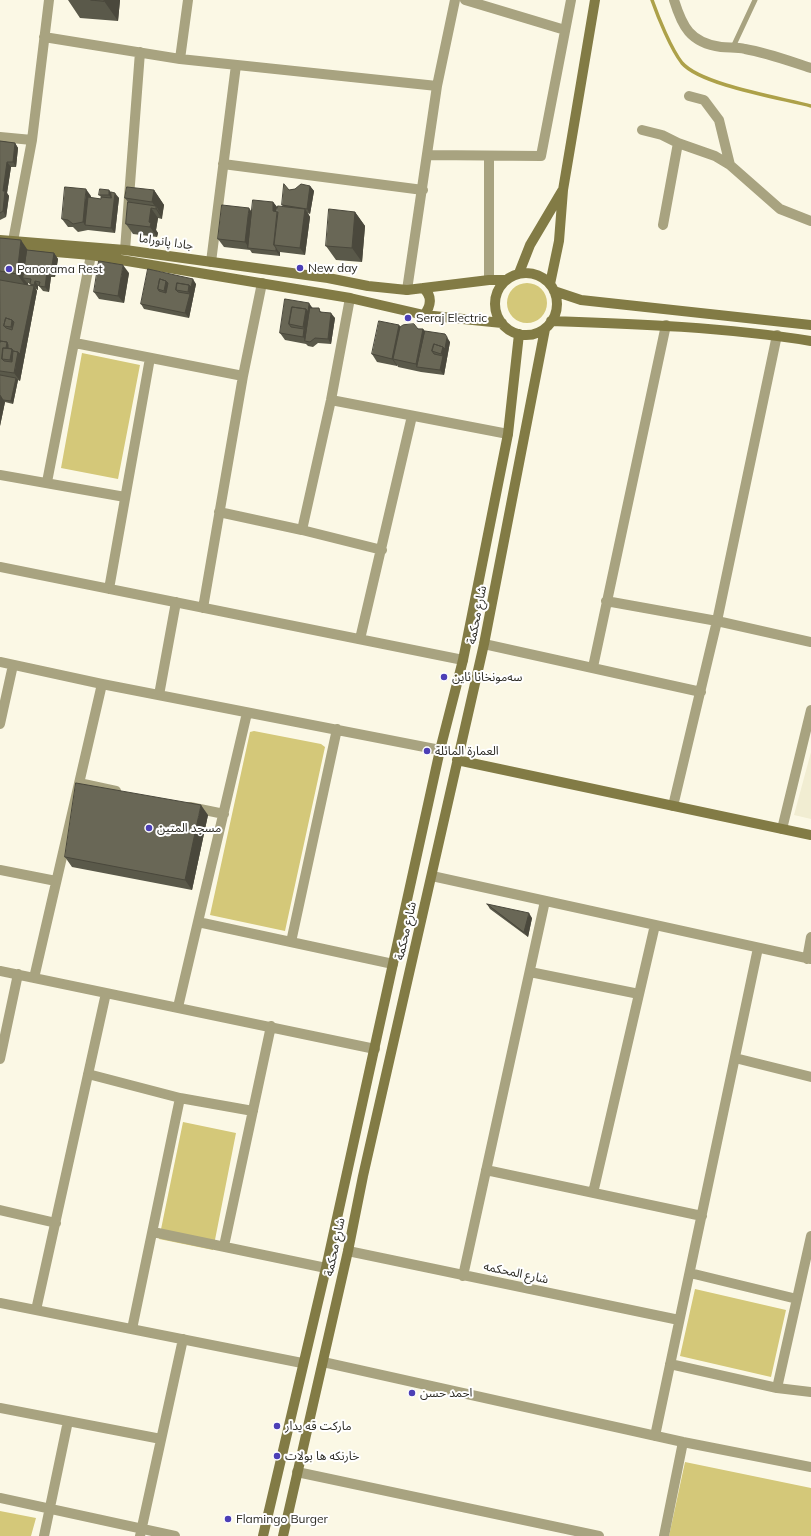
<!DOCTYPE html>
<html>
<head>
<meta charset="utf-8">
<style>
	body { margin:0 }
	canvas { display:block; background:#fbf8e5 }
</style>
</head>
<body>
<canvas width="811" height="1536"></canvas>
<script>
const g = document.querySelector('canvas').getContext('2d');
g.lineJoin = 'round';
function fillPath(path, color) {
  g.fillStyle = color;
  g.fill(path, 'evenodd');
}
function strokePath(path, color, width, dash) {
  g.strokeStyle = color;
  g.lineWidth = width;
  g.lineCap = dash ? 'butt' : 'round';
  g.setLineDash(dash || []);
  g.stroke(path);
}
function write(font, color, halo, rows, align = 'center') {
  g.font = font + ' Mulish,"Noto Sans Arabic",sans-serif';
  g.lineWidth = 4;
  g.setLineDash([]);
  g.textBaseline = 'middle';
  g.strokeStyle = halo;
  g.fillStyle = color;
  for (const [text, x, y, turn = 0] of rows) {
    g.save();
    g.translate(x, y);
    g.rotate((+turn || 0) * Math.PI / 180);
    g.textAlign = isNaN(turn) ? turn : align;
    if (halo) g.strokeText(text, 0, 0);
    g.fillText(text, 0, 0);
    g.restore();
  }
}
fillPath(new Path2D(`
	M811 752V819L794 815Z`), '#f1edd2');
fillPath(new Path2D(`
	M507 303a20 20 0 1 1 40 0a20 20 0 1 1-40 0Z
	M82 353 140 365 118 479 61 468Z
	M254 731 321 744 325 747 285 931 210 915 250 732Z
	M183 1122 236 1133 213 1250 159 1239Z
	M695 1289 786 1310 771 1377 680 1356Z
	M685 1462 811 1488V1536H669Z
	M0 1511 36 1518 31 1536H0Z`), '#d4c879');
strokePath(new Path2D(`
	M652 0C658 17 671 49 682 63 701 85 781 98 811 106`), '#ada149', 3.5);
strokePath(new Path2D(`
	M733 47 755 0`), '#a8a380', 5);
strokePath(new Path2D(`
	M465 0 565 30
	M674 0C682 26 690 43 721 47 729 48 737 47 745 49 768 53 789 61 811 68
	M44 37 180 59 437 86
	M180 59 188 0
	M689 96 704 100 719 120 730 165
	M642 130 662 135 678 143 715 156 730 165 780 209 811 221
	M0 137 32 140
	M428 155 541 156 571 0
	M223 164 423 190
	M663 225 678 143
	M13 241 32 140 49 0
	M125 250 140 52
	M211 262 236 65
	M489 280V156
	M407 290 437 86 455 0
	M75 343 243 376
	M331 400 508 434
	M0 475 125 497
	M47 482 91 255
	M219 512 302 530 382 550
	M302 530 331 400 350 298
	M0 567 463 660
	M109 589 150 358
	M606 601 717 621 811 642
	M203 608 243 376 262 283
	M360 639 412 416
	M484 644 701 692
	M0 662 102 684 440 750
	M593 667 666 325
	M159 695 176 602
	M0 724 13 665
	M79 783 116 791
	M673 806 717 621 777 335
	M190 807 224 814
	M782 829 811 710
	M0 870 56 881
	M432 876 811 959
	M198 922 393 964
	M291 942 337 729
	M807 959 811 937
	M0 971 375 1049
	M530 972 639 994
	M34 978 102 684
	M178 1007 247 713
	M735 1058 811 1077
	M0 1059 18 974
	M88 1074 180 1098 253 1111
	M486 1170 702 1216
	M593 1193 655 925
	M0 1210 56 1223
	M153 1232 326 1268
	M224 1246 271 1026
	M348 1251 679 1320
	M690 1273 797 1299
	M463 1276 545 901
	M0 1303 302 1363
	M36 1310 106 993
	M132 1329 180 1098
	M323 1362 683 1442 811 1467
	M670 1364 777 1388 811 1392
	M777 1388 811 1236
	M0 1408 161 1439
	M655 1436 758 948
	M297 1472 599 1536
	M0 1498 175 1536
	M44 1536 68 1421
	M140 1536 183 1339
	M664 1536 683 1442`), '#a8a380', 10);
strokePath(new Path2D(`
	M0 240 125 250 328 278 368 286 407 290 489 280H506
	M0 249 9 248 91 255 350 298 424 315 502 323
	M519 273 530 245 562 191
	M495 304a31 31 0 1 1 62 0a31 31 0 1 1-62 0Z
	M550 284 559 241 563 190 595 0
	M423 288C433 296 431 306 424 315
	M554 291 581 300 811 325
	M551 321C638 324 725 327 811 341
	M457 760 811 835
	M263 1536 326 1268 440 750 463 660 508 434 519 334
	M283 1536 348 1251 363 1176 484 644 545 329`), '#827b45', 10);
fillPath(new Path2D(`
	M68 0H120L118 21 80 18Z
	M0 141 15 143 18 148 16 167H11L7 193 9 196 6 217 0 220Z
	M310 186 314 191 310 214 308 213 310 217 305 255 280 252V256L252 253 250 250 224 247 218 239 252 211 273 202 277 207 276 212H278L284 207 282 205 289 190 295 189Z
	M154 190 164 205 162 219 158 218 156 230 158 233 157 237 133 234 126 224 128 202 125 198Z
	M111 192 119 198 115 233 88 230 78 232 73 227H68L62 219 91 196V198L101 199V197L99 195Z
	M355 212 365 226 362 262 336 260 326 246Z
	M0 238 27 250 54 253 58 259 55 277H51L49 292 43 291 39 286H38V290L36 289 37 291 20 381 18 380 13 404 5 402 0 426ZM28 283 30 284 32 286 28 285Z
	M148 269 196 284 189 318 144 309 141 304Z
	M129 273 124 303 99 299 94 292Z
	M285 299 313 308 335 318 331 344 318 343 313 347 308 346 306 344 285 340 280 333Z
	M399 325 400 327 423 329 425 331 450 342 444 375 421 372 398 367 397 365V366L377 362 372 354Z
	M208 815 192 890 72 867 65 857Z
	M487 904 532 918 528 937 490 909Z`), '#5a594a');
fillPath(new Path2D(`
	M104 0H120L118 21 104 1Z
	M15 143 18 148 16 167 13 162Z
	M7 162 11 167 7 193 9 196 6 217 3 211V191Z
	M310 186 314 191 310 214 307 209Z
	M86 189 91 196 89 225H85L83 222Z
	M109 190 115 197V193L119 198 115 233 111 228 114 203 109 195Z
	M154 190 164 205 162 216 152 202Z
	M273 202 277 207 276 216 273 211Z
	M156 206 162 216V219L156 209Z
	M151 208 158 218 156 230 158 233 157 237 150 227 149 222Z
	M249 208 254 215 249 248 245 242Z
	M305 209 310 217 305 255 300 248Z
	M355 212 365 226 362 262 352 248Z
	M21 240 31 255 23 278 27 283H28L27 288 17 274Z
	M276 248 279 252H280V256L276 251Z
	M54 253 58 259 55 277 51 272Z
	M123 265 129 273 124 303 118 296Z
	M47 272 51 277 49 292 45 287Z
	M193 279 196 284 189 318 185 313 190 294 188 292 189 285Z
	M35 281 38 286V290L34 285Z
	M166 281 172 288 169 298 164 291Z
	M34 286 37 291 20 381 14 373 16 367 10 360 4 359 7 342 12 349Z
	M309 303 314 310 313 319 308 312Z
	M306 309 313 319 310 337 303 327Z
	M331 313 335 318 331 344 328 339Z
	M12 320 17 328 16 335 11 327Z
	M399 325 404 333 393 359 397 365V366L392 359Z
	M304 329 310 337 307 342 303 337Z
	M423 329 428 336 417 367 416 364Z
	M447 337 450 342 444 375 440 370 443 356 441 354Z
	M16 378 18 380 13 404 11 401Z
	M0 395 5 402 0 426Z
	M201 805 208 815 192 890 185 880Z
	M529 913 532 918 528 937 524 932Z`), '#4a483c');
const building = new Path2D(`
	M91 0H104V1Z
	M0 141 15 143 13 162H7L3 191H5L3 211 0 213Z
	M284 184 289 190 295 189 301 184 310 186 307 209 282 205Z
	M65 187 86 189 83 222 73 224 68 220 62 219Z
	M127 187 154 190 152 202 125 198Z
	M100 189 109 190V195H99Z
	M111 192 115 193 111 228 85 225 88 197 101 199V197L111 198Z
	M253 200 273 202V211L278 212 274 245 276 248V251L248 248Z
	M128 202 156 206V209L151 208 149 222 151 223 150 227 126 224Z
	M222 205 249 208 245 242 218 239Z
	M278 206 305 209 300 248 274 245Z
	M329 209 355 212 352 248 326 246Z
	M0 238 21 240 17 274 0 271Z
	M27 250 54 253 51 272H47L45 287 39 286 40 282 35 281 34 285 30 284 31 279 23 278Z
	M99 261 123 265 118 296 94 292Z
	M148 269 193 279 191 287 189 285 177 283 176 290 178 292 190 294 185 313 141 304ZM160 279 166 281 168 283 166 293 159 291 158 289Z
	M160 279 166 281 164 291 158 289Z
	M0 280 34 286 20 354 18 352 13 351 12 349 8 348V345L7 342 0 341V342ZM6 318 12 320 14 322 12 330 6 328 4 326Z
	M177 283 189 285 188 292 176 290Z
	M285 299 309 303 308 312 306 309 292 307 289 324 291 327 304 329 303 337 280 333Z
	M292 307 306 309 303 327 289 324Z
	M310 308H319L320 312 331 313 328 339 315 338 310 342 305 341Z
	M6 318 12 320 11 327 4 326Z
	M379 321 399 325 392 359 372 354Z
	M414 324 418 329H423L416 364 393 359 400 327 403 325Z
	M425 331 445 334 447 337 445 349 443 347 434 344 432 351 434 354 443 356 440 370 417 367Z
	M0 341 7 342 6 348H3L2 359 4 361 12 362 13 351 18 352 14 373 0 371Z
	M434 344 443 347 441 354 432 351Z
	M3 348 12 349 10 360 2 359Z
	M0 375 16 378 11 401 3 400 0 395Z
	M76 783 201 805 185 880 65 857Z
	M487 904 529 913 524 932Z`);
fillPath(building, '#696756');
strokePath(building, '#4a483c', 1);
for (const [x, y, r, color] of [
	[300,268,4,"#4c3fb6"],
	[9,269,4,"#4c3fb6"],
	[408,318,4,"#4c3fb6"],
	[444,677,4,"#4c3fb6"],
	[427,751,4,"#4c3fb6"],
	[149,828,4,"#4c3fb6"],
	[412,1393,4,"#4c3fb6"],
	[277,1426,4,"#4c3fb6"],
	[277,1456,4,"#4c3fb6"],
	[228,1519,4,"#4c3fb6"]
]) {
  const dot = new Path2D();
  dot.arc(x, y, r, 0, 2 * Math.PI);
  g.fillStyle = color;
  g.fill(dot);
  strokePath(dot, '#fff', 1.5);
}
write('12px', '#2c2b24', '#fff', [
	["جادا پانوراما",166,242,8],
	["شارع محكمة",477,615,-79],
	["شارع محكمة",406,931,-77],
	["شارع محكمة",335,1247,-78],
	["شارع المحكمه",516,1273,12]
]);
write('12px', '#2c2b24', '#fff', [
	["New day",308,268],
	["Panorama Rest",17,269],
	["Seraj Electric",416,318],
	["سەمونخانا ئاین",452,677],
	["العمارة المائلة",435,751],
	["مسجد المتين",157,828],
	["احمد حسن",420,1393],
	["ماركت قه يدار",285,1426],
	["خارنكه ها بولات",285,1456],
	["Flamingo Burger",236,1519]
], 'left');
</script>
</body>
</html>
